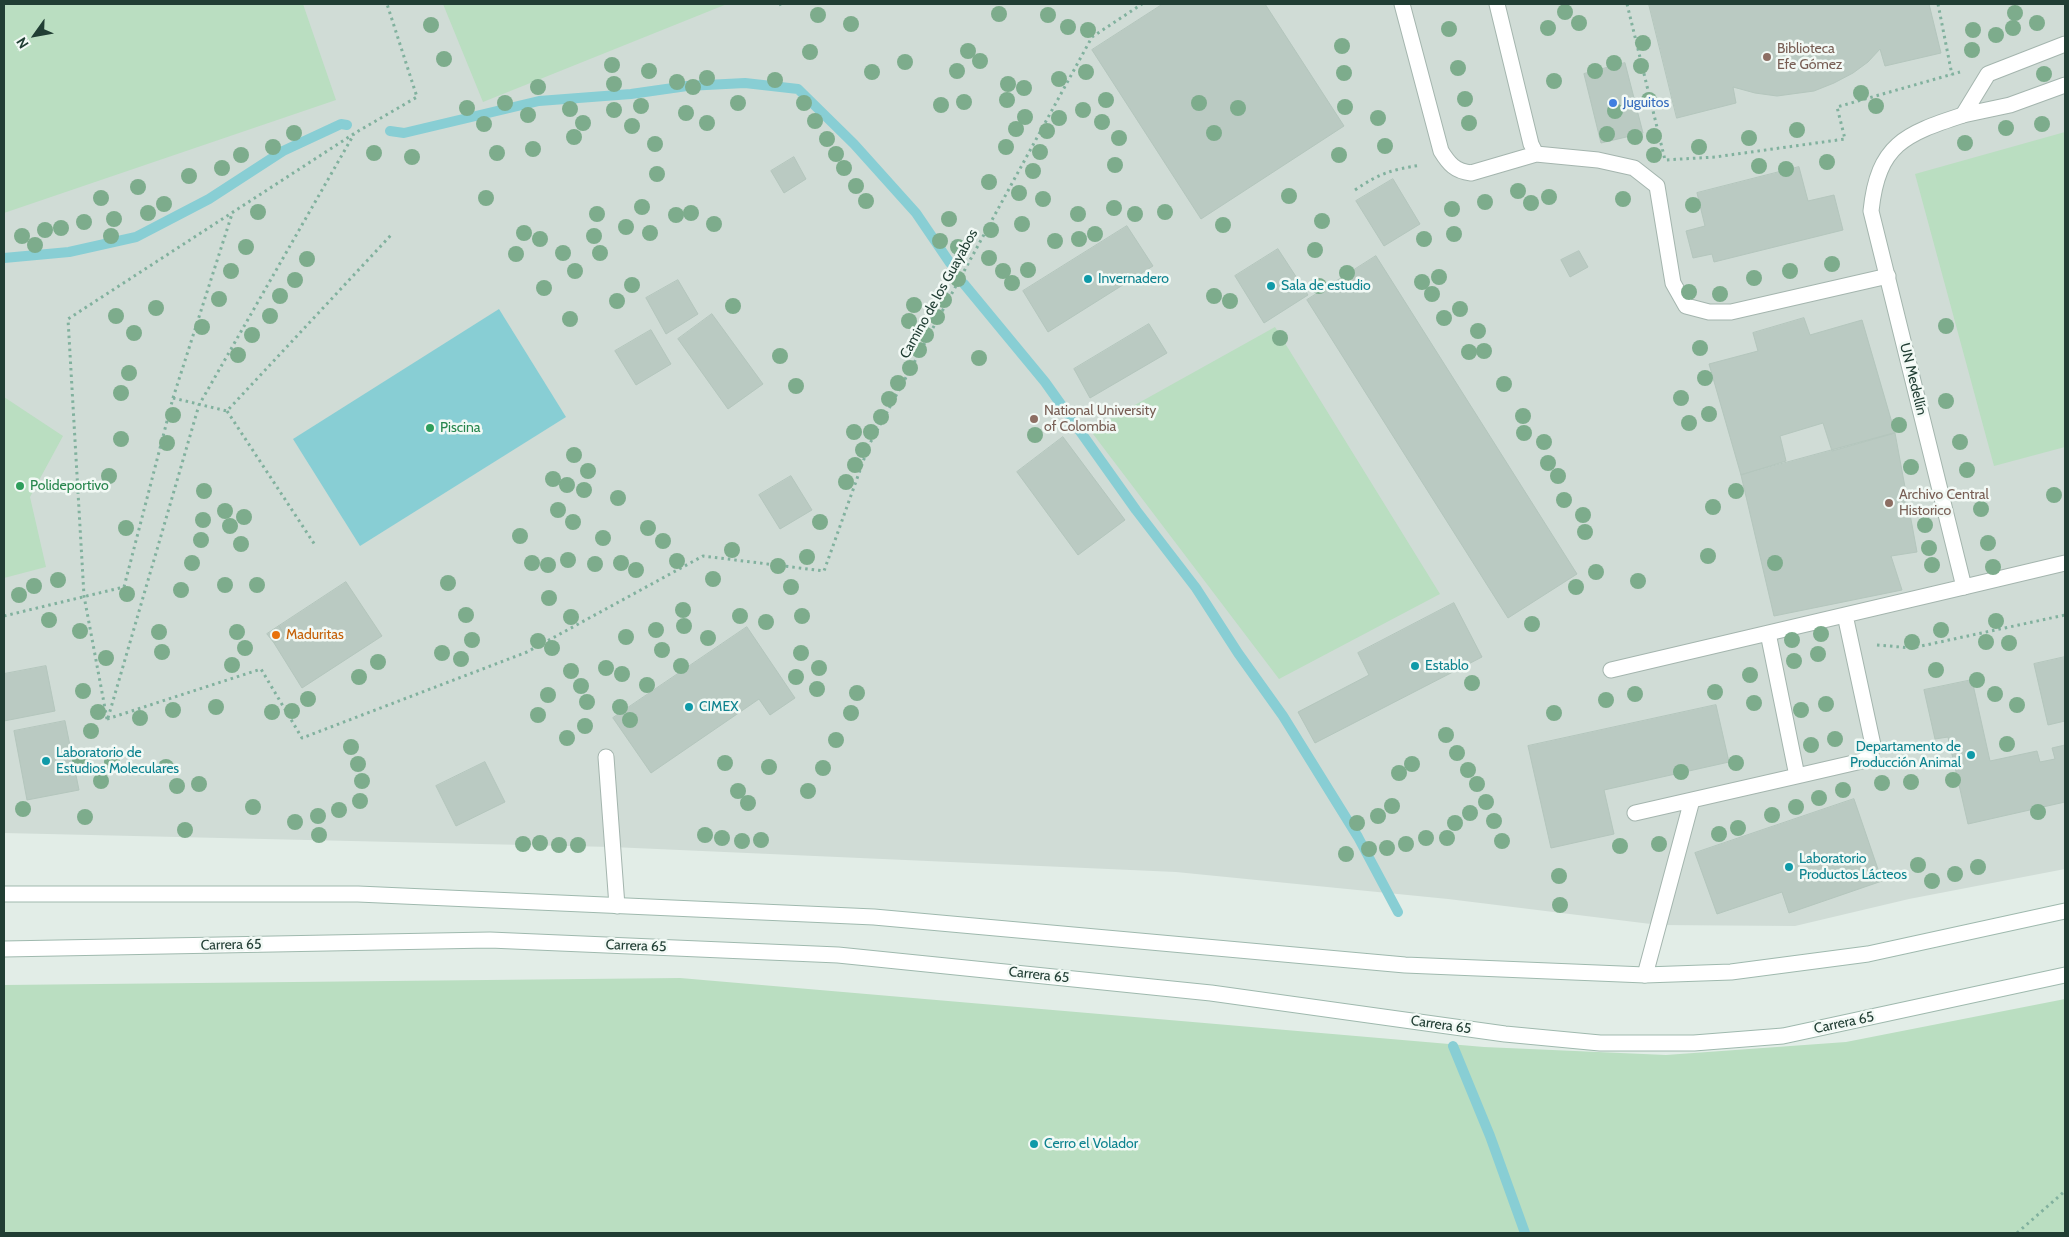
<!DOCTYPE html>
<html>
<head>
<meta charset="utf-8">
<style>
	body { margin:0 }
	#map { position:relative; width:2069px; height:1237px; overflow:hidden; background:#e2ede7; font-family:Cabin,sans-serif }
	canvas { display:block }
	.frame { position:absolute; inset:0; border:5px solid #213e34; pointer-events:none }
	.north { position:absolute; left:10px; top:10px; width:50px; height:50px; -webkit-text-stroke:4px #f2f9f5; paint-order:stroke; rotate:238deg; font-size:14px; font-weight:700; line-height:20px; text-align:center; color:#213e34 }
	.north::after { content:''; display:block; margin:auto; width:18px; height:22px; background:#213e34; clip-path:polygon(50% 0,100% 100%,50% 72%,0 100%) }
</style>
</head>
<body>
<div id="map">
<canvas width="2069" height="1237"></canvas>
<div class="frame"></div>
<div class="north">N</div>
</div>
<script>
const g = document.querySelector('canvas').getContext('2d');
g.lineJoin = 'round';
function fillPath(path, color) {
  g.fillStyle = color;
  g.fill(path, 'evenodd');
}
function strokePath(path, color, width, dash) {
  g.strokeStyle = color;
  g.lineWidth = width;
  g.lineCap = dash ? 'butt' : 'round';
  g.setLineDash(dash || []);
  g.stroke(path);
}
function write(font, color, halo, rows, align = 'center') {
  g.font = font + ' Cabin,sans-serif';
  g.lineWidth = 5;
  g.setLineDash([]);
  g.textBaseline = 'middle';
  g.strokeStyle = halo;
  g.fillStyle = color;
  for (const [text, x, y, turn = 0] of rows) {
    g.save();
    g.translate(x, y);
    g.rotate((+turn || 0) * Math.PI / 180);
    g.textAlign = isNaN(turn) ? turn : align;
    if (halo) g.strokeText(text, 0, 0);
    g.fillText(text, 0, 0);
    g.restore();
  }
}
fillPath(new Path2D(`
	M4 4H2065V869L1909 899 1795 926 1659 925 1448 899 1176 872 612 847 4 833Z`), '#d0dcd6');
fillPath(new Path2D(`
	M4 4H303L336 100 4 213Z
	M443 4H727L483 102Z
	M2065 132V447L1994 466 1915 174Z
	M1275 327 1440 594 1279 679 1090 430Z
	M4 397 63 436 30 497 46 567 4 578Z
	M680 978 1484 1047 1666 1055 1846 1042 2065 999V1233H4V985Z`), '#badec1');
fillPath(new Path2D(`
	M499 309 566 417 360 546 293 439Z`), '#88ced4');
strokePath(new Path2D(`
	M390 131 404 133 539 101 631 94 687 86 745 83 798 89 854 144 916 213 950 263
	M4 258 69 252 136 237 209 199 283 151 341 124 347 125
	M964 284 1045 382 1136 510 1196 588 1238 653 1283 716 1358 837 1398 912
	M1453 1046 1490 1136 1525 1233`), '#88ced4', 10);
const building = new Path2D(`
	M1163 4H1265L1344 126 1201 219 1092 50Z
	M1649 4H1929L1941 53 1885 66 1880 49 1868 62 1853 73 1834 83 1814 91 1777 96 1755 93 1733 87 1736 103 1677 118Z
	M1625 63 1643 133 1601 143 1584 74Z
	M794 157 806 179 784 193 771 171Z
	M1799 167 1808 201 1834 195 1843 230 1714 262 1712 254 1693 258 1686 231 1705 226 1697 193Z
	M1393 179 1420 224 1384 246 1356 201Z
	M1127 226 1153 266 1048 332 1023 291Z
	M1278 249 1308 295 1264 323 1235 276Z
	M1579 251 1588 267 1570 277 1561 260Z
	M1376 256 1577 574 1508 618 1307 300Z
	M678 280 698 314 666 334 646 298Z
	M712 314 763 384 728 409 678 339Z
	M1804 318 1810 335 1862 320 1895 433 1832 451 1823 423 1780 436 1786 461 1741 475 1709 364 1758 351 1753 333Z
	M1149 324 1167 353 1090 398 1074 369Z
	M651 330 671 364 636 385 615 351Z
	M1895 433 1917 552 1891 556 1902 590 1774 616 1741 475Z
	M1063 437 1125 520 1078 555 1017 472Z
	M791 476 812 510 780 529 759 495Z
	M346 582 382 636 302 688 274 643 285 636 279 626Z
	M1454 603 1482 657 1315 743 1298 712 1369 675 1358 653Z
	M279 626 285 636 274 643 267 634Z
	M747 627 795 698 770 715 759 699 651 773 613 718Z
	M2065 657V721L2048 725 2034 664Z
	M46 666 55 711 4 721V674Z
	M1972 680 1990 761 2037 751 2040 762 2055 759 2052 748 2065 745V802L1968 824 1948 737 1935 739 1924 690Z
	M1716 705 1729 762 1604 790 1614 834 1551 848 1528 746Z
	M65 721 79 790 27 800 14 731Z
	M485 762 505 802 456 826 436 786Z
	M1854 799 1882 881 1789 913 1782 892 1717 914 1695 853Z`);
fillPath(building, '#bacac2');
strokePath(building, '#b4c6bd', 1);
const service = new Path2D(`
	M1402 4 1441 151C1449 164 1455 171 1471 173L1536 154 1598 160 1634 168 1657 186 1673 283 1686 306 1709 312H1731L1888 276
	M1497 4 1531 144 1536 154
	M1963 115 1988 74 2065 44
	M1963 115 2010 105 2065 85
	M1768 633 1797 776 1862 761 1870 756 1873 745 1845 615
	M1611 670 1964 587
	M606 757 617 906
	M1635 813 1797 776
	M1645 975 1692 800`);
const minor = new Path2D(`
	M1963 115C1905 134 1878 144 1871 211L1964 587 2065 563`);
const secondary = new Path2D(`
	M4 894H358L874 917 1405 965 1645 975 1731 972 1868 954 2065 911
	M4 949 490 940 838 955 1211 993 1505 1034 1600 1043H1694L1783 1036 2065 975`);
strokePath(service, '#a4b5ae', 17);
strokePath(minor, '#a4b5ae', 17);
strokePath(secondary, '#9fb9ae', 17);
strokePath(new Path2D(`
	M1627 4 1665 160 1715 157 1845 139 1837 107 1960 72
	M1938 4 1952 75
	M779 5 781 4
	M1355 190C1380 173 1391 170 1421 165
	M173 398 227 411 392 234
	M227 411 315 545
	M4 616 124 587 173 398 232 214
	M1877 645 1912 648 2065 615
	M108 718 199 405 354 134
	M107 719 261 669 302 738 527 652 703 556 824 571 869 445 1092 37 1142 4
	M107 719 84 596 68 319 355 133 417 97 387 4
	M2017 1233 2065 1191`), '#81b19e', 3, [2.5, 4]);
strokePath(service, '#fff', 15);
strokePath(minor, '#fff', 15);
strokePath(secondary, '#fff', 15);
g.fillStyle = '#7dac8c';
for (const [x, y] of [
	[1565,12],
	[2015,13],
	[999,14],
	[818,15],
	[1048,15],
	[1579,23],
	[2037,23],
	[851,24],
	[431,25],
	[1068,27],
	[1548,28],
	[2013,28],
	[1449,29],
	[1088,30],
	[1973,30],
	[1996,35],
	[1643,43],
	[1342,46],
	[1972,50],
	[968,51],
	[810,52],
	[444,59],
	[980,61],
	[905,62],
	[1614,63],
	[612,65],
	[1641,66],
	[1458,68],
	[649,71],
	[957,71],
	[1595,71],
	[872,72],
	[1086,72],
	[1344,73],
	[2044,74],
	[707,78],
	[1059,79],
	[775,80],
	[1554,81],
	[677,82],
	[614,84],
	[1008,84],
	[538,87],
	[693,87],
	[1024,88],
	[1861,93],
	[1465,99],
	[1007,100],
	[1106,100],
	[1649,100],
	[964,102],
	[505,103],
	[738,103],
	[804,103],
	[1199,103],
	[941,105],
	[641,106],
	[1876,106],
	[1345,107],
	[467,108],
	[1238,108],
	[570,109],
	[614,110],
	[1083,110],
	[1615,111],
	[686,113],
	[528,115],
	[1025,117],
	[1059,118],
	[1378,118],
	[815,121],
	[1102,122],
	[583,123],
	[707,123],
	[1469,123],
	[484,124],
	[2042,124],
	[632,126],
	[2006,128],
	[1016,129],
	[1797,130],
	[1047,131],
	[294,133],
	[1214,133],
	[1607,134],
	[1654,136],
	[574,137],
	[1635,137],
	[1119,138],
	[1749,138],
	[827,139],
	[1965,143],
	[655,144],
	[1385,146],
	[273,147],
	[1006,147],
	[1699,147],
	[533,149],
	[1040,152],
	[374,153],
	[497,153],
	[836,154],
	[241,155],
	[1339,155],
	[1654,155],
	[412,157],
	[1827,162],
	[1115,165],
	[1759,166],
	[222,168],
	[844,168],
	[1786,169],
	[1033,171],
	[657,174],
	[189,176],
	[989,182],
	[856,186],
	[138,187],
	[1518,191],
	[1019,193],
	[1289,196],
	[1549,197],
	[101,198],
	[486,198],
	[1043,199],
	[1623,199],
	[866,201],
	[1485,202],
	[1531,203],
	[164,204],
	[1693,205],
	[642,207],
	[1114,208],
	[1452,209],
	[258,212],
	[1165,212],
	[148,213],
	[691,213],
	[597,214],
	[1078,214],
	[1135,214],
	[676,215],
	[114,219],
	[949,219],
	[1322,221],
	[84,222],
	[714,224],
	[1022,224],
	[1223,225],
	[626,227],
	[61,228],
	[45,230],
	[991,230],
	[524,233],
	[650,233],
	[1095,234],
	[1454,234],
	[22,236],
	[111,236],
	[594,236],
	[540,239],
	[1079,239],
	[1424,239],
	[940,241],
	[1055,241],
	[35,245],
	[246,247],
	[958,247],
	[1315,250],
	[563,253],
	[600,253],
	[516,254],
	[989,258],
	[307,259],
	[1832,264],
	[1028,270],
	[231,271],
	[575,271],
	[1003,271],
	[1790,271],
	[1347,273],
	[1439,277],
	[1754,278],
	[958,279],
	[295,280],
	[1422,282],
	[1012,283],
	[632,285],
	[1319,286],
	[544,288],
	[1689,292],
	[1432,294],
	[1720,294],
	[280,296],
	[1214,296],
	[219,299],
	[944,300],
	[617,301],
	[1230,301],
	[914,305],
	[733,306],
	[156,308],
	[1460,309],
	[116,316],
	[270,316],
	[937,317],
	[1444,318],
	[570,319],
	[909,321],
	[1946,326],
	[202,327],
	[1478,331],
	[134,333],
	[252,335],
	[926,335],
	[1280,338],
	[1700,348],
	[919,350],
	[1484,351],
	[1469,352],
	[238,355],
	[780,356],
	[979,358],
	[910,368],
	[129,373],
	[1705,378],
	[898,383],
	[1504,384],
	[796,386],
	[121,393],
	[1681,398],
	[889,399],
	[1946,401],
	[1709,414],
	[173,415],
	[1523,416],
	[881,417],
	[1689,423],
	[1899,425],
	[854,432],
	[871,432],
	[1524,433],
	[1035,435],
	[121,439],
	[1544,442],
	[1960,442],
	[167,443],
	[863,450],
	[574,455],
	[1548,463],
	[855,465],
	[1911,467],
	[1967,470],
	[588,471],
	[109,476],
	[1558,476],
	[553,479],
	[846,482],
	[567,485],
	[584,490],
	[204,491],
	[1736,491],
	[2054,495],
	[618,498],
	[1564,500],
	[1713,507],
	[1981,509],
	[558,510],
	[225,511],
	[1583,515],
	[244,517],
	[203,520],
	[573,522],
	[820,522],
	[1925,525],
	[230,526],
	[126,528],
	[648,528],
	[1585,532],
	[520,536],
	[603,538],
	[201,540],
	[663,541],
	[1988,543],
	[241,544],
	[1929,548],
	[732,550],
	[1708,556],
	[807,557],
	[568,560],
	[677,561],
	[192,563],
	[532,563],
	[621,563],
	[1775,563],
	[595,564],
	[548,565],
	[1932,565],
	[778,566],
	[1993,567],
	[636,570],
	[1596,572],
	[713,579],
	[58,580],
	[1638,581],
	[448,583],
	[225,585],
	[257,585],
	[34,586],
	[791,587],
	[1576,587],
	[181,590],
	[127,594],
	[19,595],
	[549,598],
	[683,610],
	[466,615],
	[740,616],
	[802,616],
	[571,617],
	[49,620],
	[1996,621],
	[766,622],
	[1532,624],
	[684,626],
	[656,630],
	[1941,630],
	[80,631],
	[159,632],
	[237,632],
	[1821,634],
	[626,637],
	[708,638],
	[472,640],
	[1792,640],
	[538,641],
	[1912,642],
	[1986,642],
	[2009,643],
	[245,648],
	[552,648],
	[662,650],
	[162,652],
	[442,653],
	[801,653],
	[1818,654],
	[106,658],
	[461,659],
	[1794,661],
	[378,662],
	[232,665],
	[681,666],
	[606,668],
	[819,668],
	[1936,670],
	[571,671],
	[622,674],
	[1750,675],
	[359,677],
	[796,677],
	[1977,680],
	[1472,683],
	[647,685],
	[581,686],
	[817,689],
	[83,691],
	[1715,692],
	[857,693],
	[1635,694],
	[1995,694],
	[548,695],
	[308,699],
	[1606,700],
	[587,702],
	[1754,703],
	[1826,704],
	[2017,705],
	[216,707],
	[620,707],
	[173,710],
	[1801,710],
	[292,711],
	[98,712],
	[272,712],
	[851,713],
	[1554,713],
	[538,715],
	[140,718],
	[630,720],
	[585,726],
	[91,731],
	[1446,735],
	[567,738],
	[1835,739],
	[836,740],
	[2007,744],
	[1811,745],
	[351,747],
	[1457,753],
	[80,761],
	[112,762],
	[725,763],
	[1736,763],
	[358,764],
	[1412,764],
	[166,767],
	[769,767],
	[823,768],
	[1468,770],
	[1681,772],
	[1399,773],
	[1953,780],
	[101,781],
	[362,781],
	[1911,782],
	[1882,783],
	[199,784],
	[1477,784],
	[177,786],
	[1843,790],
	[738,791],
	[808,791],
	[1819,798],
	[360,801],
	[1486,802],
	[748,803],
	[1392,806],
	[253,807],
	[1796,807],
	[23,809],
	[339,810],
	[2038,812],
	[1470,813],
	[1772,815],
	[318,816],
	[1378,816],
	[85,817],
	[1494,821],
	[295,822],
	[1357,823],
	[1455,823],
	[1738,828],
	[185,830],
	[1719,834],
	[319,835],
	[705,835],
	[722,838],
	[1426,838],
	[1447,838],
	[761,840],
	[742,841],
	[1502,841],
	[540,843],
	[523,844],
	[1406,844],
	[1659,844],
	[559,845],
	[578,845],
	[1620,846],
	[1387,848],
	[1369,849],
	[1346,854],
	[1918,865],
	[1978,867],
	[1955,874],
	[1559,876],
	[1932,881],
	[1560,905]
]) {
  g.beginPath();
  g.arc(x, y, 8, 0, 2 * Math.PI);
  g.fill();
}
for (const [x, y, r, color] of [
	[1767,57,5,"#8d6e63"],
	[1613,103,5,"#3f7fe0"],
	[1088,279,5,"#0f9aa8"],
	[1271,286,5,"#0f9aa8"],
	[1034,419,5,"#8d6e63"],
	[430,428,5,"#2e9e5b"],
	[20,486,5,"#2e9e5b"],
	[1889,503,5,"#8d6e63"],
	[276,635,5,"#e8710a"],
	[1415,666,5,"#0f9aa8"],
	[689,707,5,"#0f9aa8"],
	[1971,755,5,"#0f9aa8"],
	[46,761,5,"#0f9aa8"],
	[1789,867,5,"#0f9aa8"],
	[1034,1144,5,"#0f9aa8"]
]) {
  const dot = new Path2D();
  dot.arc(x, y, r, 0, 2 * Math.PI);
  g.fillStyle = color;
  g.fill(dot);
  strokePath(dot, '#f2f9f5', 2);
}
write('14px', '#785e54', '#f2f9f5', [
	["Biblioteca",1777,49],
	["Efe Gómez",1777,65],
	["National University",1044,411],
	["of Colombia",1044,427],
	["Archivo Central",1899,495],
	["Historico",1899,511]
], 'left');
write('14px', '#366cbe', '#f2f9f5', [
	["Juguitos",1623,103]
], 'left');
write('14px', '#0d838f', '#f2f9f5', [
	["Invernadero",1098,279],
	["Sala de estudio",1281,286],
	["Establo",1425,666],
	["CIMEX",699,707],
	["Departamento de",1961,747,"right"],
	["Producción Animal",1961,763,"right"],
	["Laboratorio de",56,753],
	["Estudios Moleculares",56,769],
	["Laboratorio",1799,859],
	["Productos Lácteos",1799,875],
	["Cerro el Volador",1044,1144]
], 'left');
write('14px', '#213e34', '#f2f9f5', [
	["Camino de los Guayabos",939,294,-61],
	["UN Medellín",1913,379,76],
	["Carrera 65",231,945,-1],
	["Carrera 65",636,946,2],
	["Carrera 65",1039,975,6],
	["Carrera 65",1844,1023,-12],
	["Carrera 65",1441,1025,8]
]);
write('14px', '#27864d', '#f2f9f5', [
	["Piscina",440,428],
	["Polideportivo",30,486]
], 'left');
write('14px', '#c56008', '#f2f9f5', [
	["Maduritas",286,635]
], 'left');
</script>
</body>
</html>
